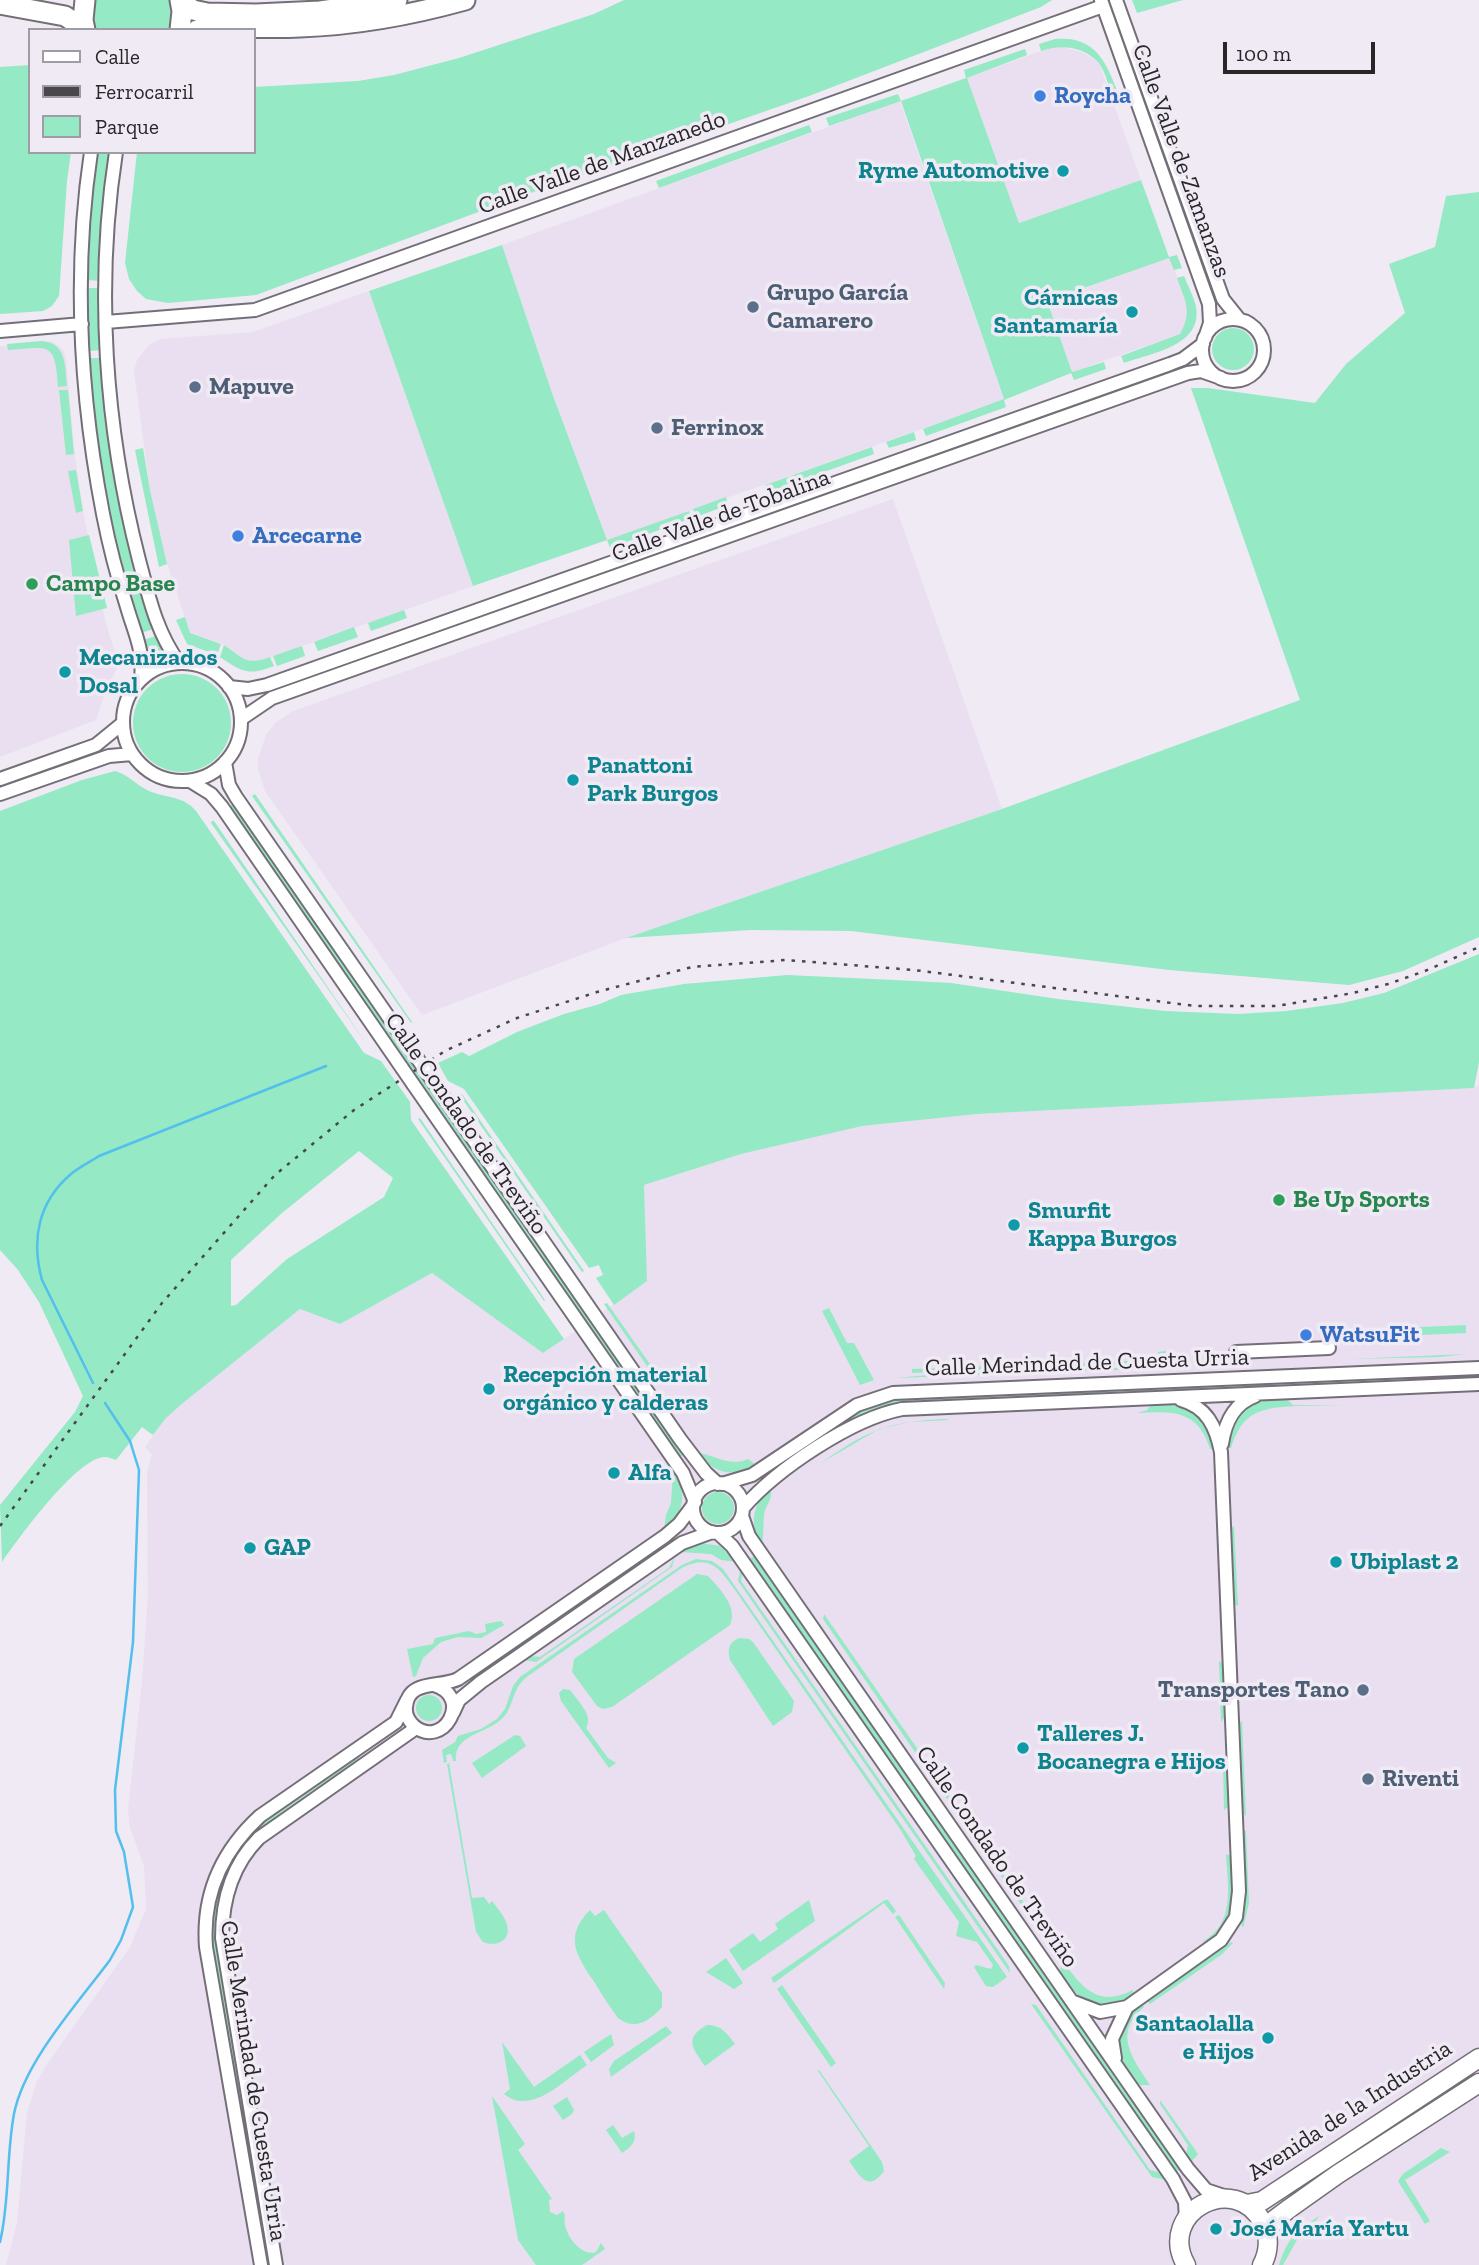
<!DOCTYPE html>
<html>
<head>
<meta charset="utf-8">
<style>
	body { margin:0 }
	#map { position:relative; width:1479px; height:2265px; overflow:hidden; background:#efeaf4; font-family:"Zilla Slab",serif }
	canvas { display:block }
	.legend { position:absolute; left:28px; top:28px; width:228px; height:126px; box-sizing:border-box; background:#efeaf4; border:2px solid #9f9ca3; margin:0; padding:9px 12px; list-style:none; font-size:21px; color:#282629 }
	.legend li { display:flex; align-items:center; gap:14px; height:35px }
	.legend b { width:35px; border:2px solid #9f9ca3 }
	.scale { position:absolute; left:1223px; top:42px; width:152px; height:32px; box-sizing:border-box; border:4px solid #282629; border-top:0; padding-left:9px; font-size:21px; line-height:24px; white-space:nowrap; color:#282629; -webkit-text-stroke:5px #efeaf4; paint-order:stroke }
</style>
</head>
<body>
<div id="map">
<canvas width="1479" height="2265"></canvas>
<ul class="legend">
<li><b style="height:9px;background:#fff"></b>Calle</li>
<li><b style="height:9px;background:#49474b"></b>Ferrocarril</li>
<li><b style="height:19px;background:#95e9c4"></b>Parque</li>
</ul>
<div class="scale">100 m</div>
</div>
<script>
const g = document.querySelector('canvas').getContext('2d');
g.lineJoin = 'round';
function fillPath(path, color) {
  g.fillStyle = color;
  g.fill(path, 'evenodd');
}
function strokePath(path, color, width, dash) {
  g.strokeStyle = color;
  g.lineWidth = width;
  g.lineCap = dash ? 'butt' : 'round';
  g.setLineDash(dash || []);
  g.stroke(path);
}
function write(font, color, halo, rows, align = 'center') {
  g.font = font + ' "Zilla Slab",serif';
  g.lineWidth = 7;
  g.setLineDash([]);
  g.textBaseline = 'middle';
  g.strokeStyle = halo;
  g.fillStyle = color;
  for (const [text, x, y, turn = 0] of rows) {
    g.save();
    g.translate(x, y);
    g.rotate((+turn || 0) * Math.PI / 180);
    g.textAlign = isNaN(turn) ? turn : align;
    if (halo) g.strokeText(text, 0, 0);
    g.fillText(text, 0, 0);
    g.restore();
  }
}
fillPath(new Path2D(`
	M1060 46 1084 53 1099 63 1141 180 1019 223 967 78 1052 47Z
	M900 101 1004 400 607 540 552 393 502 245Z
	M1170 257 1189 310 1186 324 1180 334 1072 372 1047 302Z
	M369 291 473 586 260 661 250 662 243 659 223 644 190 633 167 564 150 490 134 371 137 360 150 344 161 339 253 332Z
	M52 341 63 350 66 358 75 457 83 511 106 624 119 665 108 685 96 720 0 757V346Z
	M893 499 1002 809 626 938 422 1015 265 791 258 769V759L266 735 275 723 293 711Z
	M1479 1085V2265H6L17 2223 27 2113 36 2084 45 2067 130 1947 146 1909 144 1866 130 1828 128 1809 142 1682 148 1595 147 1472 152 1454 145 1447 166 1418 221 1371 300 1309 340 1324 432 1273 544 1353 647 1281 644 1185 741 1154 829 1133 861 1126 977 1114 1473 1088Z`), '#e9dff0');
fillPath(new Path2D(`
	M95 0H171C173 10 175 20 170 30H95L92 20Z
	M624 0H1052L1041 7 809 96 505 202 256 295 168 303 146 299 137 291 129 279 125 263 137 152H254V87L358 81 394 75 459 58 594 14Z
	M1132 0H1183L1137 13Z
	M1124 37 1212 284 1209 285 1121 38Z
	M1055 39C1099 35 1108 67 1121 101L1114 103C1110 92 1106 71 1098 62 1083 46 1060 44 1041 51L1039 44Z
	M1025 49 1027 55 967 78 1019 223 1141 180 1169 257 1177 255 1182 268 1174 270 1169 258 1047 301 1072 372 1104 362 1106 369 1074 380 1071 373 1004 400 1006 407 926 436 923 429 1004 399 901 101 829 126 826 118 898 94 901 101 966 78 964 70Z
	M30 65V152H71L67 181 59 296 52 306 43 311 0 314V67Z
	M809 125 812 132 659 188 656 181Z
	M97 152H111L100 281 87 280 90 221Z
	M1479 192V937L1403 971 1349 985 1169 970 851 931 750 930 626 938 1002 809 1300 700 1191 388H1208L1315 403 1346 364 1405 313 1389 264 1435 247 1446 196Z
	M502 245 552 393 607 540 689 511 692 518 610 548 607 540 473 586 369 291Z
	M1184 276C1188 286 1194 297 1196 307 1203 346 1151 353 1124 363L1121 356 1180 334C1193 311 1185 301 1177 278Z
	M87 288H100L102 350 88 351Z
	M1212 349a21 21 0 1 1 42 0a21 21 0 1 1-42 0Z
	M42 341C67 343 65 367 67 386L58 387C55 341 50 347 8 350L7 344Z
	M88 358H102L141 588 153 629 141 633 109 517 96 444Z
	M1169 370 1170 373 274 691 272 688Z
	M59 390H68L74 454 66 455Z
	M914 432 916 440 889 448 886 442Z
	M872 447 874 454 768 492 765 485Z
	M143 448 150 490 167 564 159 567 135 450Z
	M76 470 83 511 76 513 68 471Z
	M726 497 728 505 696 517 693 509Z
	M89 535 107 608 76 616 69 540Z
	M404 610 407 618 371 631 368 623Z
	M185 617 190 633 221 644 217 655 187 644 176 620Z
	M354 627 358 637 318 651 314 642Z
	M156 636 167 654 149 661 143 640Z
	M224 645C243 658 246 666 270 657L274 666C248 676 242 672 220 657Z
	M302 646 305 656 277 666 273 656Z
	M133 723a49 49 0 1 1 98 0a49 49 0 1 1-98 0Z
	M90 753 91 756 0 789V785Z
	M115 771C129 775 136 785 149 791 166 798 184 796 196 811L364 1053 381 1061 410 1102 411 1120 564 1339 543 1353 432 1273 340 1324 300 1309 183 1403 166 1418 153 1435 142 1427 116 1460C112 1459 109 1457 105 1457 77 1457 18 1539 2 1562L0 1505 75 1412 83 1396 39 1302 18 1270 0 1250V811L82 780ZM359 1151 393 1178 384 1197 287 1259 236 1305 231 1306V1260L282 1213Z
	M255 794 412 1022 411 1023 252 796Z
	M233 804 684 1454 680 1457 228 807Z
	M212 821H214L368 1046 211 823Z
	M1479 954V1062L1474 1088 977 1114 862 1126 741 1154 644 1185 647 1281 614 1305 596 1278 603 1275 599 1265 589 1268 464 1089 448 1081 438 1063 462 1052 469 1056 517 1032 564 1014 600 1004 621 995 684 984 787 975 895 980 951 983 1058 999 1165 1011 1238 1014 1286 1011 1343 1003 1384 993Z
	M462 1094 584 1271 582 1272 459 1094Z
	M420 1118 545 1300 544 1301 418 1119Z
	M607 1303 659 1377 654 1376 604 1304Z
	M829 1308 847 1343H854L874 1380 860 1385 822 1311Z
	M1466 1325V1333L1420 1335V1327Z
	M1405 1327V1335L1354 1337 1353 1329Z
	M1166 1351 1167 1363 912 1373V1369L1158 1360V1352Z
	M1467 1354 1439 1357 1351 1359Z
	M1168 1366V1368L895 1378 928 1375Z
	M1479 1375V1378L901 1402C851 1410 810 1446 770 1474L768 1472C810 1443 851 1408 902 1399Z
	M1285 1398 1293 1405H1346C1329 1405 1312 1406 1295 1406 1260 1408 1242 1412 1231 1448H1227C1226 1410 1253 1400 1285 1398Z
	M1153 1403C1193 1403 1203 1411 1215 1449H1210C1198 1409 1172 1411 1137 1413L1147 1410Z
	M946 1419 949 1420 910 1422 879 1429 821 1463C870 1429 886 1422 946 1419Z
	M699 1453C717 1456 730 1467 748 1459L756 1465C734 1478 713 1474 699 1453Z
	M673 1470C687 1492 686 1512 664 1529L666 1515 671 1503Z
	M771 1488C772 1503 766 1503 764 1515 763 1525 764 1534 762 1544 748 1524 753 1503 771 1488Z
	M702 1508a16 16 0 1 1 32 0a16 16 0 1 1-32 0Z
	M1234 1526 1238 1606 1233 1603 1230 1529Z
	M666 1542 668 1545 481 1674 480 1672Z
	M701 1543 720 1546 737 1562 721 1560 711 1554 680 1552Z
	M755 1555 1181 2169 1176 2172 750 1559Z
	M675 1556 672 1567 536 1662 524 1660 530 1656 540 1657 669 1568Z
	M696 1559 712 1561 723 1569 1007 1977 993 1987 986 1986 974 1967 976 1965 991 1969 993 1965 977 1942 956 1936 959 1922 914 1859 916 1856 900 1829 735 1590C720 1569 711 1554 683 1567L528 1676C513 1687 515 1700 506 1714 491 1735 453 1732 456 1761H453L451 1754 446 1755 447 1762 444 1763 442 1750 455 1742 458 1736 481 1729 497 1719 505 1709 513 1686 520 1677 682 1565Z
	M741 1567 743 1571 741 1581 1009 1966 1010 1973 738 1581Z
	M697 1574 708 1576C720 1589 738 1607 730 1625L612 1707 603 1709 597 1706 572 1672 574 1659Z
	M824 1614 921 1754 917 1755 823 1619Z
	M501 1621 504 1625 481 1638 458 1637 441 1642 423 1658 416 1676 413 1677 407 1649 433 1644 435 1638 469 1631 476 1634 486 1632 485 1624Z
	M739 1638 749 1639 753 1642 794 1701 792 1712 773 1726 730 1660C727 1650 729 1642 739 1638Z
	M1219 1661 1223 1663 1225 1717 1221 1722Z
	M563 1689 570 1690C578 1701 594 1716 586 1728L608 1758 616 1763 609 1768 561 1701 559 1693Z
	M416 1708a13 13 0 1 1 26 0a13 13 0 1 1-26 0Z
	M1242 1721 1246 1816 1241 1812 1238 1725Z
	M515 1735 520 1736 526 1746 482 1778 472 1763Z
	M358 1756 360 1759C283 1812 203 1847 218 1956L271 2265H267L213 1950C204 1843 282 1808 358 1756Z
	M449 1763 472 1898 484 1897 489 1904 492 1901C497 1908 503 1914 506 1922 513 1939 498 1948 483 1942L476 1932 447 1764Z
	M1223 1765 1227 1767 1229 1806 1224 1810Z
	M937 1777 1018 1894 1029 1910 1024 1909 935 1781Z
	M1244 1831H1246L1249 1903 1243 1928 1240 1921 1244 1899 1242 1834Z
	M1226 1854 1231 1856C1232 1891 1238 1918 1209 1943L1203 1942C1208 1938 1215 1933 1219 1927 1233 1907 1227 1876 1226 1854Z
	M809 1900 815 1921 743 1971 729 1950 753 1933 760 1942 778 1929 775 1924Z
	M885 1900H888L896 1911 893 1914 884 1903 774 1983 771 1978Z
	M590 1910 595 1916 604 1910 662 1993V2007C650 2021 634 2031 618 2018 609 2006 601 1993 593 1980 576 1955 564 1936 590 1910Z
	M899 1915 945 1983 944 1989 895 1917Z
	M1048 1937C1069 1967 1088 2015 1132 1990L1135 1994C1100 2017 1082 2004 1060 1973L1061 1963 1045 1939Z
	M1231 1942 1233 1943 1221 1955 1150 2004 1147 2000Z
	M726 1958 743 1983 734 1989 706 1972Z
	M782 1985 836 2063 831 2067 777 1989Z
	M1031 2004 1036 2005 1150 2170 1161 2173 1166 2180 1152 2177Z
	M1142 2004 1144 2007C1112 2033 1133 2059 1150 2085H1139L1120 2059 1117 2041 1131 2011Z
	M707 2025C721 2025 727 2033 735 2044L705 2066C693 2049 683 2038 707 2025Z
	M666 2026 672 2033 611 2077 609 2069 614 2061Z
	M611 2034 614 2045 591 2062 584 2052Z
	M502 2042 534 2087 580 2055 587 2065C563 2081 531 2116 504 2094L510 2089Z
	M819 2070 882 2162 884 2171C868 2193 860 2176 849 2161L869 2146 818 2071Z
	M492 2096 525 2144 518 2150 552 2199 549 2200 550 2212 557 2215 563 2211 565 2216C561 2230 580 2258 596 2252L601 2243 605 2249 582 2265H536L518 2240Z
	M567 2097 574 2110 572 2114 563 2120 553 2106Z
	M1160 2100 1198 2154 1191 2162 1186 2155 1188 2145 1160 2104Z
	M613 2125 622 2138 634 2131C637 2142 631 2147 622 2153L606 2130Z
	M1441 2148 1450 2152 1405 2180 1430 2221 1425 2224 1398 2181 1403 2174Z
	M1319 2216 1309 2231 1303 2229 1283 2265H1279C1288 2237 1295 2233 1319 2216Z`), '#95e9c4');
strokePath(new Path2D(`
	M93 1383 42 1280C31 1240 38 1202 71 1174 79 1167 90 1162 99 1156L326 1066
	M0 2242C10 2200 6 2156 14 2114 24 2062 78 2003 110 1960L121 1940 133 1907 124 1852 116 1831 115 1790 133 1642 139 1470 130 1441 105 1403`), '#52bfee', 2.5);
const minor = new Path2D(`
	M1101 0 1209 304 1210 323 1205 338
	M1116 0 1223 299 1239 319
	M91 152C73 272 80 395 103 514 109 545 117 576 127 607 135 635 144 649 141 679
	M116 152C95 287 105 428 139 560 149 597 156 631 179 663
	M1202 350a31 31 0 1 1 62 0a31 31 0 1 1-62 0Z
	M106 322 255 310 1103 6
	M0 331 82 324
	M123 722a59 59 0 1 1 118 0a59 59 0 1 1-118 0Z
	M229 687 248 689 267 685 1170 364 1183 359 1203 344
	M241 719 272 698 1188 373 1201 371 1221 378
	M225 762 229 785 236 797 417 1058
	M0 779 96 745 123 723
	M190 781 211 794 222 807 402 1068
	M0 794 109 756 132 754
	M428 1074 680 1439 706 1473 718 1484
	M413 1084 683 1473 695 1502
	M1236 1352 1329 1348
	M1222 1444C1225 1423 1233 1404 1255 1396
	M693 1508a25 25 0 1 1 50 0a25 25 0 1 1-50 0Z
	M722 1484 752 1475 857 1405 893 1393 1479 1368
	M743 1508C777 1469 851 1419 902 1409L1479 1384
	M742 1516 749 1536 1188 2169 1206 2190 1227 2197
	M718 1533 732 1546 1173 2179 1185 2202 1186 2220
	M434 1685C474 1697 443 1750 414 1726 409 1721 405 1714 406 1707 408 1679 440 1688 458 1679L665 1536 679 1524 694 1504
	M453 1713 459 1700 481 1682 682 1543 712 1532
	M1074 2002 1100 2012 1127 2007 1221 1940 1236 1917 1239 1891 1221 1452C1216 1427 1207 1407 1181 1400
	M1115 2058 1112 2039 1127 2007
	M261 2265 206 1947C202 1894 222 1851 260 1816L396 1722 407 1700
	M276 2265 222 1938C222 1900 232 1865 259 1838L416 1728`);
const secondary = new Path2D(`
	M1247 2204 1262 2201 1479 2058
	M1267 2236 1274 2220 1290 2208 1338 2174 1479 2083
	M1186 2265C1156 2212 1235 2170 1263 2223 1270 2236 1269 2252 1262 2265`);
const primary = new Path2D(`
	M180 0 182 11 180 30
	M181 2 193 10 207 13 256 14 320 11 397 0
	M0 4 65 16 84 29
	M85 30 83 20 85 0
	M197 30C230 25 265 29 300 27 356 25 411 15 465 0`);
strokePath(minor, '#746f77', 16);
strokePath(secondary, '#746f77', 21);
strokePath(primary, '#746f77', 23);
strokePath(minor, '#fff', 12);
strokePath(secondary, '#fff', 18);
strokePath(primary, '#fff', 19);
strokePath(new Path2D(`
	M0 1526 162 1303 275 1175 354 1110 445 1051 517 1018 597 992 692 967 786 960 914 970 1195 1006H1277L1353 993 1388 984 1425 971 1479 947`), '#49474b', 2.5, [3.5, 7]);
const minorBridge = new Path2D(`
	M417 1058 428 1074
	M402 1068 413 1084`);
strokePath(minorBridge, '#746f77', 16, []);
strokePath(minorBridge, '#fff', 12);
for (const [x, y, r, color] of [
	[1040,96,7,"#3f7fe0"],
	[1063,171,7,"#0f9aa8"],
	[753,307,7,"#5c6f8a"],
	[1132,312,7,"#0f9aa8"],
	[195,387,7,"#5c6f8a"],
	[657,428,7,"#5c6f8a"],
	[238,536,7,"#3f7fe0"],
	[32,584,7,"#2e9e5b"],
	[65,672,7,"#0f9aa8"],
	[573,780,7,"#0f9aa8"],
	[1279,1200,7,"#2e9e5b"],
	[1014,1225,7,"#0f9aa8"],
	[1306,1335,7,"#3f7fe0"],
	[489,1389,7,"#0f9aa8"],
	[614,1473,7,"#0f9aa8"],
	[250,1548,7,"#0f9aa8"],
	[1336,1562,7,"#0f9aa8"],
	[1363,1690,7,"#5c6f8a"],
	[1023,1748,7,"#0f9aa8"],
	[1368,1779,7,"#5c6f8a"],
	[1268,2038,7,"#0f9aa8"],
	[1216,2229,7,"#0f9aa8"]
]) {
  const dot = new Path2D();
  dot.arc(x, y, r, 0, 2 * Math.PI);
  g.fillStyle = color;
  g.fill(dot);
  strokePath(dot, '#efeaf4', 2.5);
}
write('bold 24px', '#366cbe', '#efeaf4', [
	["Roycha",1054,96],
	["Arcecarne",252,536],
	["WatsuFit",1320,1335]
], 'left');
write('24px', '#282629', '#efeaf4', [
	["Calle Valle de Zamanzas",1181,161,70],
	["Calle Valle de Manzanedo",602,163,-20],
	["Calle Valle de Tobalina",721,516,-20],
	["Calle Condado de Treviño",466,1124,55],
	["Calle Merindad de Cuesta Urria",1087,1363,-2],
	["Calle Condado de Treviño",997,1857,55],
	["Calle Merindad de Cuesta Urria",253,2081,81],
	["Avenida de la Industria",1350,2111,-33]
]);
write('bold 24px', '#0d838f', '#efeaf4', [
	["Ryme Automotive",1049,171,"right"],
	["Cárnicas",1118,298,"right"],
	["Santamaría",1118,326,"right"],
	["Mecanizados",79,658],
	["Dosal",79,686],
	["Panattoni",587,766],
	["Park Burgos",587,794],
	["Smurfit",1028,1211],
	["Kappa Burgos",1028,1239],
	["Recepción material",503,1375],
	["orgánico y calderas",503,1403],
	["Alfa",628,1473],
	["GAP",264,1548],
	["Ubiplast 2",1350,1562],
	["Talleres J.",1037,1734],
	["Bocanegra e Hijos",1037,1762],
	["Santaolalla",1254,2024,"right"],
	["e Hijos",1254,2052,"right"],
	["José María Yartu",1230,2229]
], 'left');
write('bold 24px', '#4e5e75', '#efeaf4', [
	["Grupo García",767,293],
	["Camarero",767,321],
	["Mapuve",209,387],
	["Ferrinox",671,428],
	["Transportes Tano",1349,1690,"right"],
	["Riventi",1382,1779]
], 'left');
write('bold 24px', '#27864d', '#efeaf4', [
	["Campo Base",46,584],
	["Be Up Sports",1293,1200]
], 'left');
</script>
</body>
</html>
